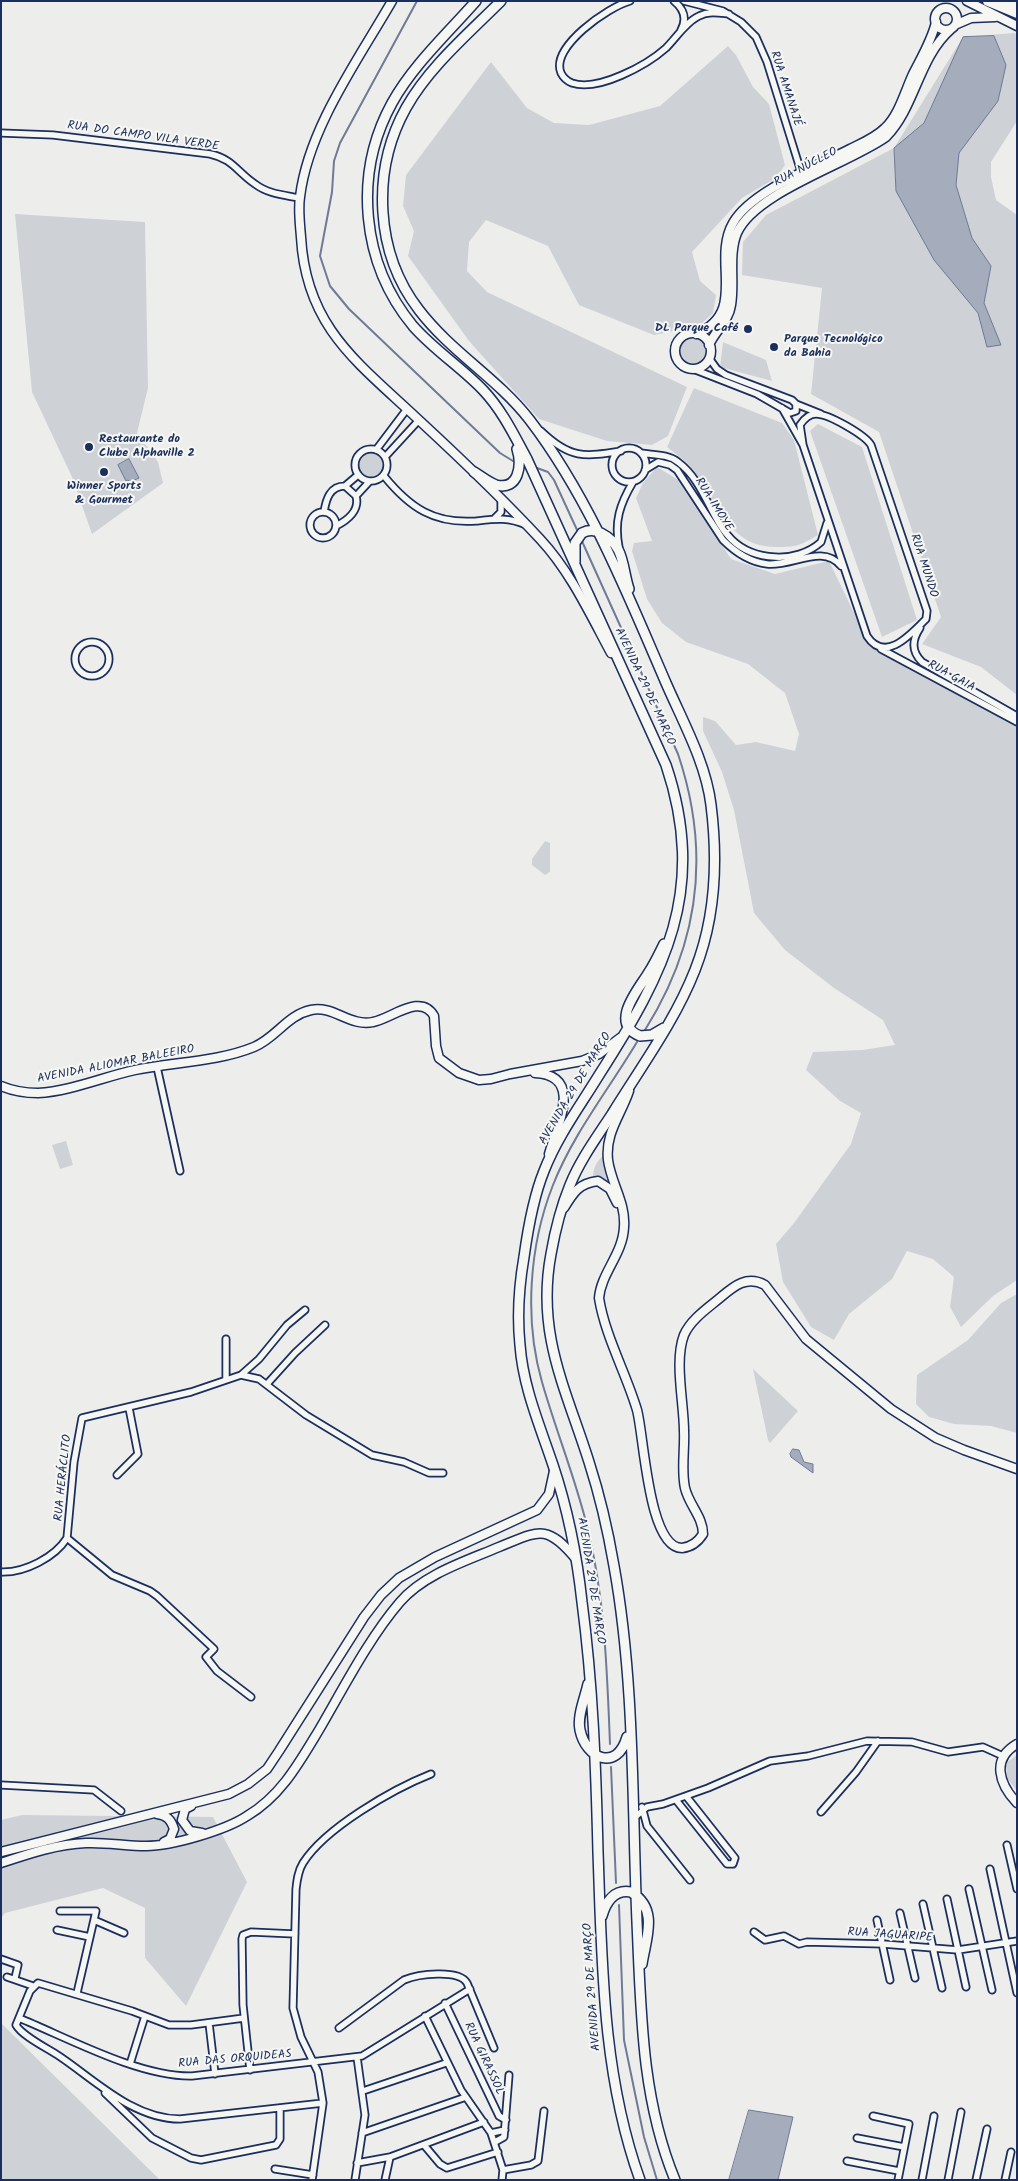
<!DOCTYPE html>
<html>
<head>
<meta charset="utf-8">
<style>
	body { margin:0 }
	#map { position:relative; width:1018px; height:2181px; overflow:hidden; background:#edeeec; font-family:Kalam,sans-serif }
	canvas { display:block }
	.frame { position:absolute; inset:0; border:2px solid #1b2f5e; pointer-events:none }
</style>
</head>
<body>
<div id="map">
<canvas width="1018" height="2181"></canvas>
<div class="frame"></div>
</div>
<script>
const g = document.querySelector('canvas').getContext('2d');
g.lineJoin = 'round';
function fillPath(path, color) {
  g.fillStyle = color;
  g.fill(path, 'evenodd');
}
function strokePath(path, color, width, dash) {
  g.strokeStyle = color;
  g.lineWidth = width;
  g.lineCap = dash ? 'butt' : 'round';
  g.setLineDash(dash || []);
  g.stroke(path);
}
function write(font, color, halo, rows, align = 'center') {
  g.font = font + ' Kalam,sans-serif';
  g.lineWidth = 4;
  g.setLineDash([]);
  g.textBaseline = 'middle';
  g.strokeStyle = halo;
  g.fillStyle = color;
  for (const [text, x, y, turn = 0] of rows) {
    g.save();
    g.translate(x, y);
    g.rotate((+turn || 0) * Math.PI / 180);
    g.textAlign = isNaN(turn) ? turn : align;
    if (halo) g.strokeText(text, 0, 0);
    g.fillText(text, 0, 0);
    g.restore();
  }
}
fillPath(new Path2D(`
	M1014 33 1017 34V121L991 162V177L996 200 1017 215V695L981 667 922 644 941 617 879 432 811 394 822 288 742 275 743 242 766 215 894 148 963 37Z
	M728 46 736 55 753 87 769 104 785 165 776 178 742 198 692 252 700 281 716 295 713 313 699 326 654 335 579 305 548 246 486 220 469 242 467 271 487 292 687 387 668 436 652 445 607 441 539 419 469 341 408 256 414 231 403 206 406 175 491 62 527 108 554 123 589 125 660 106Z
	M15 214 145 222 148 388 137 433 158 462 163 483 92 534 72 477 32 392Z
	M678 352a14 14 0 1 1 28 0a14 14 0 1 1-28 0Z
	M723 342 766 360 772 381 720 367Z
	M694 388 782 423 794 440 818 535C799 546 797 547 775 547 724 546 716 495 688 464 682 458 674 453 667 447Z
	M818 424 862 447 917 620 882 637 810 431Z
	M358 465a13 13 0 1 1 26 0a13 13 0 1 1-26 0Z
	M657 467 680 481 731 559 775 574 829 561 869 644 1017 722V1280L993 1296 961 1327 950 1307 954 1277 933 1259 907 1251 892 1279 849 1314 834 1340 811 1327 783 1282 776 1244 794 1223 851 1144 861 1113 840 1101 806 1070 813 1052 862 1050 895 1045 883 1020 834 988 785 950 754 913 734 810 722 772 703 731V717L715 721 736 745 756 742 795 751 799 734 785 693 748 664 686 642 662 623 647 599 632 551 634 543 652 541 636 498 643 483Z
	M545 841 550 843V872L545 875 532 865V859Z
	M66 1141 73 1165 60 1169 52 1145Z
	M605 1154 612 1183 593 1178C593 1168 597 1160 605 1154Z
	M1017 1294V1433L991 1426 954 1424 929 1417 916 1404 917 1375 968 1340 1001 1303Z
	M753 1369 798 1411 770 1443 768 1440Z
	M1017 1755V1791L1007 1778 1006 1763Z
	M22 1815 213 1817 247 1882 186 2006 145 1958V1908L103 1888 5 1913 1 1918V1820Z
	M1 2023 160 2180H1Z`), '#ced2d7');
const water = new Path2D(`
	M994 36 1006 65 998 101 959 153 956 185 972 238 991 266 984 303 1001 345 987 347 978 313 934 260 896 191 894 148 924 123 963 37Z
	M129 459 139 478 130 482 128 480 126 481 118 465Z
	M793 1449 799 1450 804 1462 813 1464V1473L791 1457 790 1454Z
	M749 2110 793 2117 778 2180H729Z`);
fillPath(water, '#a5acbc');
strokePath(water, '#6e7a96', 1);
strokePath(new Path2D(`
	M417 1 340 143 334 161 332 192 320 256 330 286 349 309 500 453 513 461
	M537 468 548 472 554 480 578 532
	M581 539 678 754C711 852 700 943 645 1030
	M610 1744C607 1671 605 1597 587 1526 575 1477 556 1431 542 1382 524 1320 529 1246 553 1185 573 1134 609 1089 637 1042
	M611 1767 616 1883
	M619 1905 624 2040 644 2137 657 2180`), '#6e7a96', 2);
const street = new Path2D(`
	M630 1C608 7 550 47 561 73 563 77 567 81 572 83 598 92 647 65 666 48 676 38 686 22 699 16 709 11 719 13 729 14
	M674 1C684 9 687 19 681 30
	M684 1 723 11 741 22 756 37 767 62 802 175
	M1 133 53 135 210 154C233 159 237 172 255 184 268 194 284 195 299 198
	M693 369 757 394 790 413 796 411V404L792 400 726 375 717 369 709 358
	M796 404 821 414
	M782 408 803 445 867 636C885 664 911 634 926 619L927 611 871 445C865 435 829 414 816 414 809 414 804 419 800 425L803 445
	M541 431C570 459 584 457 621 451
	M612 465a17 17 0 1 1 34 0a17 17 0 1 1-34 0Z
	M355 465a16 16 0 1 1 32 0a16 16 0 1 1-32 0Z
	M376 450 407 409
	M641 453C653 455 668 454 678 462 717 491 710 554 775 557 791 558 809 553 821 542L827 523
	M385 457 419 420
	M645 470 658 462 670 465 677 470 723 540C735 552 750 562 767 564 792 567 823 543 841 566
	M384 476C410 508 434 524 476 521 495 519 508 517 526 525
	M345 486 356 496
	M324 512C326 499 330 486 345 486L358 475
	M310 525a13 13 0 1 1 26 0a13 13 0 1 1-26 0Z
	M495 518 501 512V500
	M336 526C348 520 360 510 356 496L369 482
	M619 547C614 521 620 504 633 482
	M920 628C912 640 911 651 922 662L1017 716
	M75 659a17 17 0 1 1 34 0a17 17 0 1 1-34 0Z
	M881 649 1017 722
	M157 1067 180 1171
	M241 1375 259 1379 306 1415 372 1455 404 1462 429 1473H443
	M226 1380V1339
	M267 1384 295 1353 325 1325
	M117 1475 138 1454 129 1408
	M67 1538 112 1575 150 1591 157 1596 214 1649 206 1657 217 1671 251 1697
	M1 1572C25 1573 55 1557 67 1538L74 1462 82 1418 191 1392 241 1375 259 1359 287 1325 305 1310
	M1 1785 94 1790 121 1811
	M676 1800 727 1864H733L735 1858 686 1796
	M642 1807 647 1826 690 1880
	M821 1812 856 1772 878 1741
	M634 1818 647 1807 663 1804 708 1788 770 1761 808 1756 867 1741 912 1742 948 1752 983 1747 1003 1756
	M1007 1845 1017 1889
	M990 1869 1017 1993
	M969 1889 992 1990
	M947 1899 966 1987
	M923 1904 942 1988
	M60 1911H96L77 1993
	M900 1913 915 1978
	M94 1920 124 1933
	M877 1920 890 1980
	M57 1930 90 1937
	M754 1932 765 1940 784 1936 799 1944 807 1942 883 1944 958 1950 1017 1941
	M1 1959 18 1965 15 1978
	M7 1977 33 1986
	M445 2003 499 2116 506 2120
	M425 2016 461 2090 491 2133 503 2170 531 2165 538 2161 544 2111
	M19 2018C68 2038 139 2077 192 2076L362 2056 470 1989
	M244 2018 191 2025H169L132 2011 38 1983 30 1991 16 2025C22 2036 47 2048 59 2056 95 2080 133 2119 180 2119L323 2103
	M209 2023 215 2074
	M339 2028 404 1980C418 1974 459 1969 467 1983L494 2048
	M130 2064 145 2016
	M250 2070 243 2005 242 1939 243 1935 251 1932 295 1934
	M363 2091 446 2063
	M105 2093 152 2138 191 2158 201 2160 276 2145 280 2139V2108
	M873 2116 909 2124 898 2180
	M362 2133 466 2097
	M491 2133 505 2130
	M857 2138 904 2147
	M495 2142 504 2137 509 2075
	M424 2145 440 2164 447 2168 498 2152
	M847 2161 899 2171
	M357 2163 390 2157 484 2122
	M275 2169 313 2175
	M312 2180 323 2103 318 2072 301 2037 293 2008 296 1889C297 1880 298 1871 303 1863 325 1828 393 1789 431 1774
	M355 2180 365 2115 357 2057
	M385 2180 390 2157
	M502 2180 503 2170
	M922 2180 934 2116
	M948 2180 961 2112
	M976 2180 987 2129
	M1005 2180 1011 2152`);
const secondary = new Path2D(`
	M392 1C358 60 308 129 300 197 298 210 300 224 301 237 306 329 360 364 421 422 462 460 502 498 540 539 570 571 590 614 611 653
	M967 1 1017 26
	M935 19a11 11 0 1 1 22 0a11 11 0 1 1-22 0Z
	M957 24 971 18 995 17
	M675 351a18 18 0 1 1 36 0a18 18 0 1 1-36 0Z
	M696 334C749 312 711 261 733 223 751 191 817 166 850 149 862 143 875 138 885 128 899 115 905 91 913 74 921 58 932 40 936 22
	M709 345C715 331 729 321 731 305 735 282 728 255 737 233 755 192 848 164 886 137 916 106 918 58 951 29
	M535 1073C585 1075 556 1128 549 1154
	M1 1086C13 1091 25 1093 38 1093 71 1091 103 1077 135 1070 174 1062 217 1062 254 1047 276 1038 287 1015 311 1010 333 1005 350 1027 373 1022 391 1019 421 992 434 1016L436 1046 439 1058 459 1073 479 1080 491 1079 510 1074 582 1061 599 1054 620 1038
	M629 1091C621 1115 605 1133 608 1160 611 1183 626 1203 624 1227 623 1254 601 1273 599 1298 605 1336 626 1373 637 1410 644 1435 648 1548 682 1548 691 1547 698 1542 703 1534 703 1517 689 1505 685 1488 681 1470 685 1449 684 1431 684 1403 674 1361 684 1335 691 1319 708 1308 721 1297 734 1286 747 1275 765 1285L806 1339 891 1409 936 1438 964 1450 1017 1469
	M564 1208C573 1193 579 1183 598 1181L610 1189 617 1203
	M1017 1744C991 1759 999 1784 1017 1803
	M191 1806 185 1809 182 1820 190 1831 202 1833
	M157 1814C167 1815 171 1820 174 1829L170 1839 164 1842
	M1 1852 229 1794 248 1784 267 1769 279 1751 364 1617 381 1595 399 1578 435 1557 537 1510 549 1494 554 1471
	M1 1863C28 1854 57 1844 86 1843 106 1842 126 1846 146 1846 172 1846 226 1830 247 1816 281 1796 299 1763 319 1730 343 1689 369 1638 400 1602 424 1574 466 1561 499 1547 539 1531 546 1523 576 1559`);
const primary = new Path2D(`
	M476 1C448 33 413 65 392 103 353 174 361 263 413 326 434 350 461 367 483 390 502 410 514 435 527 459L666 765C708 890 665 972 599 1075 580 1106 557 1137 544 1171 533 1198 528 1228 524 1257 519 1286 517 1316 520 1345 523 1387 540 1426 553 1465 568 1510 577 1556 582 1602 593 1685 596 1769 598 1852 602 1962 602 2075 640 2180
	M501 1C468 34 429 67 406 108 371 171 375 253 419 310 451 352 497 378 529 419 589 497 627 593 666 683 683 722 706 763 711 805 718 861 716 917 695 970 675 1021 641 1067 612 1114 597 1137 580 1160 570 1185 561 1207 555 1231 551 1254 536 1334 566 1389 589 1462 600 1496 608 1531 614 1566 635 1682 632 1805 637 1922 641 2010 641 2098 675 2180
	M474 472C481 476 488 482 496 485 519 491 522 465 517 449
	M575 562V543L582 533C589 529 595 530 601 533 625 545 622 568 629 589
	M664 1028 652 1035 640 1036C608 1023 639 989 649 972 655 963 659 954 664 944
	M588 1684C585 1698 577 1716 580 1730 586 1759 617 1772 627 1737
	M602 1916C606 1902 614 1889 631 1892 659 1909 646 1938 642 1964`);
const highway = new Path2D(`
	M988 1 1017 13
	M1007 1 1017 6`);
strokePath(street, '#1b2f5e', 9);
strokePath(secondary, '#1b2f5e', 11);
strokePath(primary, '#1b2f5e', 12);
strokePath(highway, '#1b2f5e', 14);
strokePath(street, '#f6f6f2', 5.5);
strokePath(secondary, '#f6f6f2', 8);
strokePath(primary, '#f6f6f2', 9);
strokePath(highway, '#f6f6f2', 10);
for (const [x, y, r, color] of [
	[748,329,5,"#1b2f5e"],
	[774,347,5,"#1b2f5e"],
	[89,447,5,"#1b2f5e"],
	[104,472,5,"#1b2f5e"]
]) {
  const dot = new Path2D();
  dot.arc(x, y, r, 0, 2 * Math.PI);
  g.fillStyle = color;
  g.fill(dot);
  strokePath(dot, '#f6f6f2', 2);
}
write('12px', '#1b2f5e', '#f6f6f2', [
	["RUA AMANAJÉ",785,89,72],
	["RUA DO CAMPO VILA VERDE",143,137,8],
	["RUA NÚCLEO",806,168,-28],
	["RUA IMOYE",713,505,58],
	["RUA MUNDO",923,566,72],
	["RUA GAIA",951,677,29],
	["AVENIDA 29 DE MARÇO",644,687,65],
	["AVENIDA ALIOMAR BALEEIRO",116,1065,-11],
	["AVENIDA 29 DE MARÇO",576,1089,-59],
	["RUA HERÁCLITO",64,1478,-84],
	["AVENIDA 29 DE MARÇO",590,1581,81],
	["RUA JAGUARIPE",890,1936,4],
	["AVENIDA 29 DE MARÇO",593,1987,-94],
	["RUA GIRASSOL",483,2059,65],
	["RUA DAS ORQUIDEAS",235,2060,-5]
]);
write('bold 12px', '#1b2f5e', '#f6f6f2', [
	["DL Parque Café",738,329,"right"],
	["Parque Tecnológico",784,340],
	["da Bahia",784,354],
	["Restaurante do",99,440],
	["Clube Alphaville 2",99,454],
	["Winner Sports",104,487,"center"],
	["& Gourmet",104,501,"center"]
], 'left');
</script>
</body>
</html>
